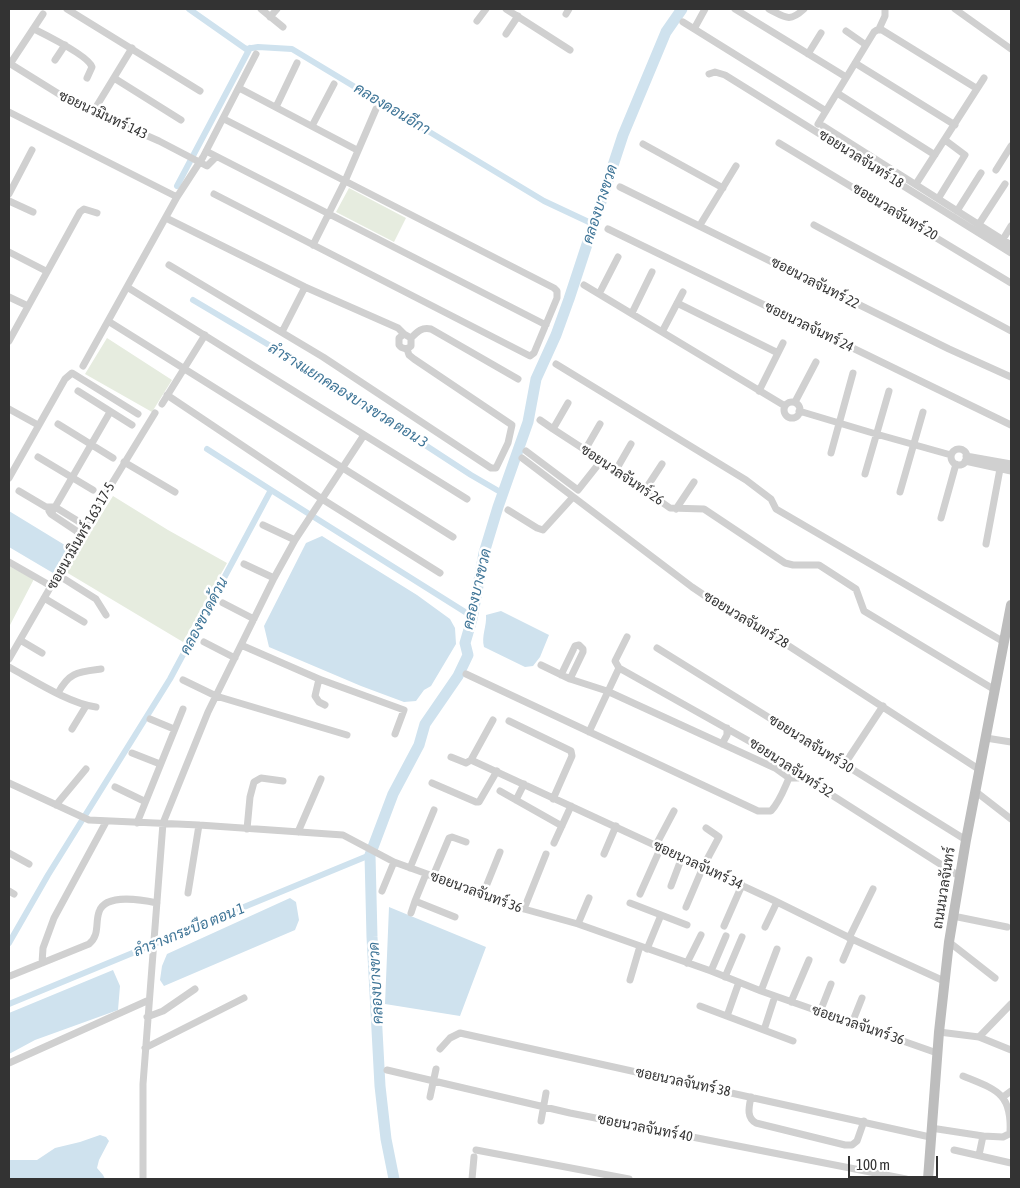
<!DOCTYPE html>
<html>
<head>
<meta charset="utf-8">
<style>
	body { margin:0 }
	#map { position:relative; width:1020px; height:1188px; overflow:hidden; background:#fff; font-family:"Asap Condensed",sans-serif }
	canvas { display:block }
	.frame { position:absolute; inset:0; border:10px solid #333; pointer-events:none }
	.scale { position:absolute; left:848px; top:1156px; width:90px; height:22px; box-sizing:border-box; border:2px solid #333; border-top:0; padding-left:6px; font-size:15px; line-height:18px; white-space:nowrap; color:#333; -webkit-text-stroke:4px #fff; paint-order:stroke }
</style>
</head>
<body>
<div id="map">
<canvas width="1020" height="1188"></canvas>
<div class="frame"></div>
<div class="scale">100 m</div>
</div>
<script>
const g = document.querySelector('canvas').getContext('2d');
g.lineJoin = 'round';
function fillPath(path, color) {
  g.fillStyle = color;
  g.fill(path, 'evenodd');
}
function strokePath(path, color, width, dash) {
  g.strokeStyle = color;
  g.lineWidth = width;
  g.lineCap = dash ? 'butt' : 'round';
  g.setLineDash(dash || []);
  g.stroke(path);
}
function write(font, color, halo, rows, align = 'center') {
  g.font = font + ' "Asap Condensed",Sarabun,sans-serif';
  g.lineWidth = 5;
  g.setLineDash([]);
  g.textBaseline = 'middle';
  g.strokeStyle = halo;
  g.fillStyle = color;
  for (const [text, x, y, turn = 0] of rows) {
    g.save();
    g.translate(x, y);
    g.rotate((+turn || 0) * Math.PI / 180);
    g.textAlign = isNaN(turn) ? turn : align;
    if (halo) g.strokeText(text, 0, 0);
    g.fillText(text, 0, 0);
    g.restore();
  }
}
fillPath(new Path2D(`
	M349 188 406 218 394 242 336 212Z
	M107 338 172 380 152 412 85 374Z
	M113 496 168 530 227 563 183 642 66 572Z
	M9 566 34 579 9 627Z`), '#e6ecdf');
fillPath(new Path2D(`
	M9 511 68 547 53 573 9 547Z
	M322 536 417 595 450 619 455 628 456 644 431 686 424 690 416 701 404 702 361 686 269 647 264 626 306 543Z
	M501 611 549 635 540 657 533 666 525 667 484 647C481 636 487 626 486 615Z
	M290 898 296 902 299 920 295 930 164 986 160 980 162 966 167 954Z
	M389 907 486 947 460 1016 385 1004Z
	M113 970 120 986 118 1010 35 1040 9 1054V1013Z
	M100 1135 106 1137 109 1141 99 1160 97 1168 103 1175 105 1179H9V1160H37L55 1148 80 1142Z`), '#cfe2ee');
strokePath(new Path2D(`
	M189 9 246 49 258 47 292 49 544 201 593 224
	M177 186 250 48
	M193 300 301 364 471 475 502 493
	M207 449 271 490
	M9 943 48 875 170 679 271 490 473 617
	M9 1004 370 855`), '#cfe2ee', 6);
strokePath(new Path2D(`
	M394 1179 386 1139 380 1086 372 937 370 855 393 794 419 745 425 724 458 676 468 655 465 643 472 619 484 553 498 507 528 422 536 379 556 335 569 299 623 135 666 32 682 9`), '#cfe2ee', 11);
strokePath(new Path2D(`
	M67 9 200 91
	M261 9 283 27
	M506 9 570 50
	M735 9 846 77
	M769 9C785 17 789 23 804 9
	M955 9 1011 49
	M566 14 569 9
	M270 17 277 9
	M477 21 486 9
	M683 22 826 111
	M34 29C46 35 89 56 92 67L87 78
	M694 29 705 9
	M879 29 885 16V9
	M846 31 866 45
	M506 34 518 16
	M808 54 821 33
	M55 60 65 45
	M9 63 75 104 159 141 207 166 216 157
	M855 63 955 125
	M10 64 43 14
	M709 74 715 72 725 75 1011 253
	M114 78 181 120
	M239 88 357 150
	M837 93 935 155
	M276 107 297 63
	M9 112 177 197
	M93 112 132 48
	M818 124 874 32 877 30H882L976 88
	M312 126 334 84
	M823 126 1011 245
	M779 143 1011 283
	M643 144 723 188
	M206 151 546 325
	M996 170 1011 146
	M916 184 984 78
	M620 187 949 349 1011 377
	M9 194 32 150
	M214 194 530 356 534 353 557 298V291L554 288 224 119
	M938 199 965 155 945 140
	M9 201 33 212
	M957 211 981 173
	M166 218 305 287 398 328 404 334 411 338V346C407 350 402 349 399 345V338L404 334
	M979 224 1005 184
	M700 225 736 166
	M814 225 1011 331
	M608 229 1011 425
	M1005 236 1011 226
	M313 245 345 181 376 109
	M9 252 46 271
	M169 265 323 357 491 468H496L508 443 512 425 414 359 409 355 407 349
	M584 285 785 406
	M127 287 467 499
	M599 294 618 257
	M9 297 28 306
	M677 303 778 353
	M632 313 652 272
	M108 321 453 537
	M282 332 305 287
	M662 332 683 292
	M411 338C418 331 422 327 431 329L518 379
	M9 341 80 212 84 209 97 213
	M556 364 746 480 771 499 776 509 1004 642
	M83 366 177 197 203 157 256 54
	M78 391 132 425
	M759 391 783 343
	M167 395 322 499 440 573
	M795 402 816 362
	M784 410a8 8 0 1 1 16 0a8 8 0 1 1-16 0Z
	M568 403 553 429 616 470 670 508 704 509 785 563 793 565H819L856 589 864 611 995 690
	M162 404 205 335
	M9 409 38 425
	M799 411 876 434 951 455
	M540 420 553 429
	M58 424 113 458
	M951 457a8 8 0 1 1 16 0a8 8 0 1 1-16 0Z
	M585 450 600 424
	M526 451 578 490 601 461
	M831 453 853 373
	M966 456 1011 464
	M38 457 93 490
	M522 458 692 587 741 620 758 626 980 770
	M965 461 1011 471
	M124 462 175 492
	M616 470 631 444
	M865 474 889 391
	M9 478 65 379 72 373 138 414
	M645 490 662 464
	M19 491 46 507H55L86 526
	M900 492 923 412
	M676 509 694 482
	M508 510 537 528 543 530 573 497
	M49 511 51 514 81 534
	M51 514 110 412
	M941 518 956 464
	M263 525 295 540
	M986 544 1000 469
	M9 562 51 586
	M244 564 274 578
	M58 575 96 599 106 615
	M44 598 84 622
	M223 603 254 619
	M20 640 42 653
	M204 642 235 658
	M241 645 319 679 404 710 395 734
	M657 648 966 840
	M9 659 81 534 155 413
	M541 665 570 679 607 691 775 768 789 778
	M9 667C33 680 70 704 96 707
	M619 668 765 750 805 778 959 876
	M466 674 758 811H771C780 801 784 789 789 778H805
	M561 675 575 646 579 645 583 649V652L570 679
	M319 679 315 696 319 702 325 705
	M183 680 216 696 347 735
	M58 693C69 672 78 672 101 669
	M150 719 174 729
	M509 721 571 751 572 756 553 799
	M72 729 86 706
	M589 732 619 668 615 661 627 637
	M986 738 1011 742
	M722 744 727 735V728
	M132 753 160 764
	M451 757 466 763 471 760 771 899 852 939 944 981
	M848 759 883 706
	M471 760 493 720
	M9 783 89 820 199 825 343 835 394 862 524 909 578 924 711 971 761 991 937 1053
	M432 783 476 802H479L497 771
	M115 787 144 801
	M500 791 562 826
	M975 791 1011 819
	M516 800 524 784
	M56 805 86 769
	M137 823 183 709
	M247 829 250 797 254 782 261 778 283 781
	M298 832 321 779
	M554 843 571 806
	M656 845 674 811
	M9 853 29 864
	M604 854 616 826
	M410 868 434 810
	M426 874 415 901 455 917
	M433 876 449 838 452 837 466 842
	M671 886 682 857
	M9 891 14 894
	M382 891 394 862
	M188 893 199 825
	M483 894 500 852
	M640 894 661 847
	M630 903 687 925
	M686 907 703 867 719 837 706 828
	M524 909 546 854
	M411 913 415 901
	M953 916 1007 927
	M578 924 589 898
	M724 926 742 885
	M765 927 777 902
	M849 938 873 889
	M949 942 995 978
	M647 949 661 915
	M843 960 852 939
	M42 963 43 948 54 918 106 822
	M687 963 701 935
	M711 971 726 936
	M10 976 89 944C100 935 95 923 99 912 105 893 143 900 157 903
	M725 977 742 937
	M630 980 640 946
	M761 991 777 949
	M791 1002 809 960
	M700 1006 793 1041
	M820 1012 831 984
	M727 1016 739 982
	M147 1017 163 1011 195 989
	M852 1023 862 998
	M764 1030 775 996
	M939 1032 979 1037 1011 1050
	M979 1037 1011 1004
	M145 1048 244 998
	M440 1049 450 1038 460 1033 930 1137
	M9 1063 149 1000
	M387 1070 570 1113 906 1179
	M963 1076C997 1090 1012 1093 1010 1133
	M430 1097 436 1069
	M751 1097C749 1107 746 1117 756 1123L845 1145H852L857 1141 864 1121
	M1003 1097 1011 1091
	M541 1121 546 1093
	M931 1128 983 1136 1003 1137 1011 1133
	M476 1150 629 1179
	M954 1150 1011 1163
	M979 1155 983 1136
	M143 1179V1084L163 823 208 712 274 578 295 540 364 435
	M472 1179 474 1157`), '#d0d0d0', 7);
strokePath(new Path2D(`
	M928 1179 939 1032 949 942 966 840 1011 605`), '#bdbdbd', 10);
write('14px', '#333', '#fff', [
	["ซอยนวมินทร์ 143",103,115,25],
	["ซอยนวลจันทร์ 18",861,159,32],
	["ซอยนวลจันทร์ 20",895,212,31],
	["ซอยนวลจันทร์ 22",815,283,27],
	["ซอยนวลจันทร์ 24",809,327,26],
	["ซอยนวลจันทร์ 26",622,475,34],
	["ซอยนวมินทร์ 163 17-5",81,536,-60],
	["ซอยนวลจันทร์ 28",746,620,31],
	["ซอยนวลจันทร์ 30",811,744,32],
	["ซอยนวลจันทร์ 32",791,768,33],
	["ซอยนวลจันทร์ 34",698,865,25],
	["ถนนนวลจันทร์",944,888,-81],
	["ซอยนวลจันทร์ 36",476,892,20],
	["ซอยนวลจันทร์ 36",858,1025,19],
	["ซอยนวลจันทร์ 38",683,1082,12],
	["ซอยนวลจันทร์ 40",645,1128,11]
]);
write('italic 15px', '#3f7597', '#fff', [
	["คลองดอนอีกา",392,109,31],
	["คลองบางขวด",600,204,-72],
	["ลำรางแยกคลองบางขวด ตอน 3",348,395,32],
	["คลองบางขวด",477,589,-77],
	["คลองขวดด้วน",204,616,-62],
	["ลำรางกระบือ ตอน 1",189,930,-22],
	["คลองบางขวด",376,983,-93]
]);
</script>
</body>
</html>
